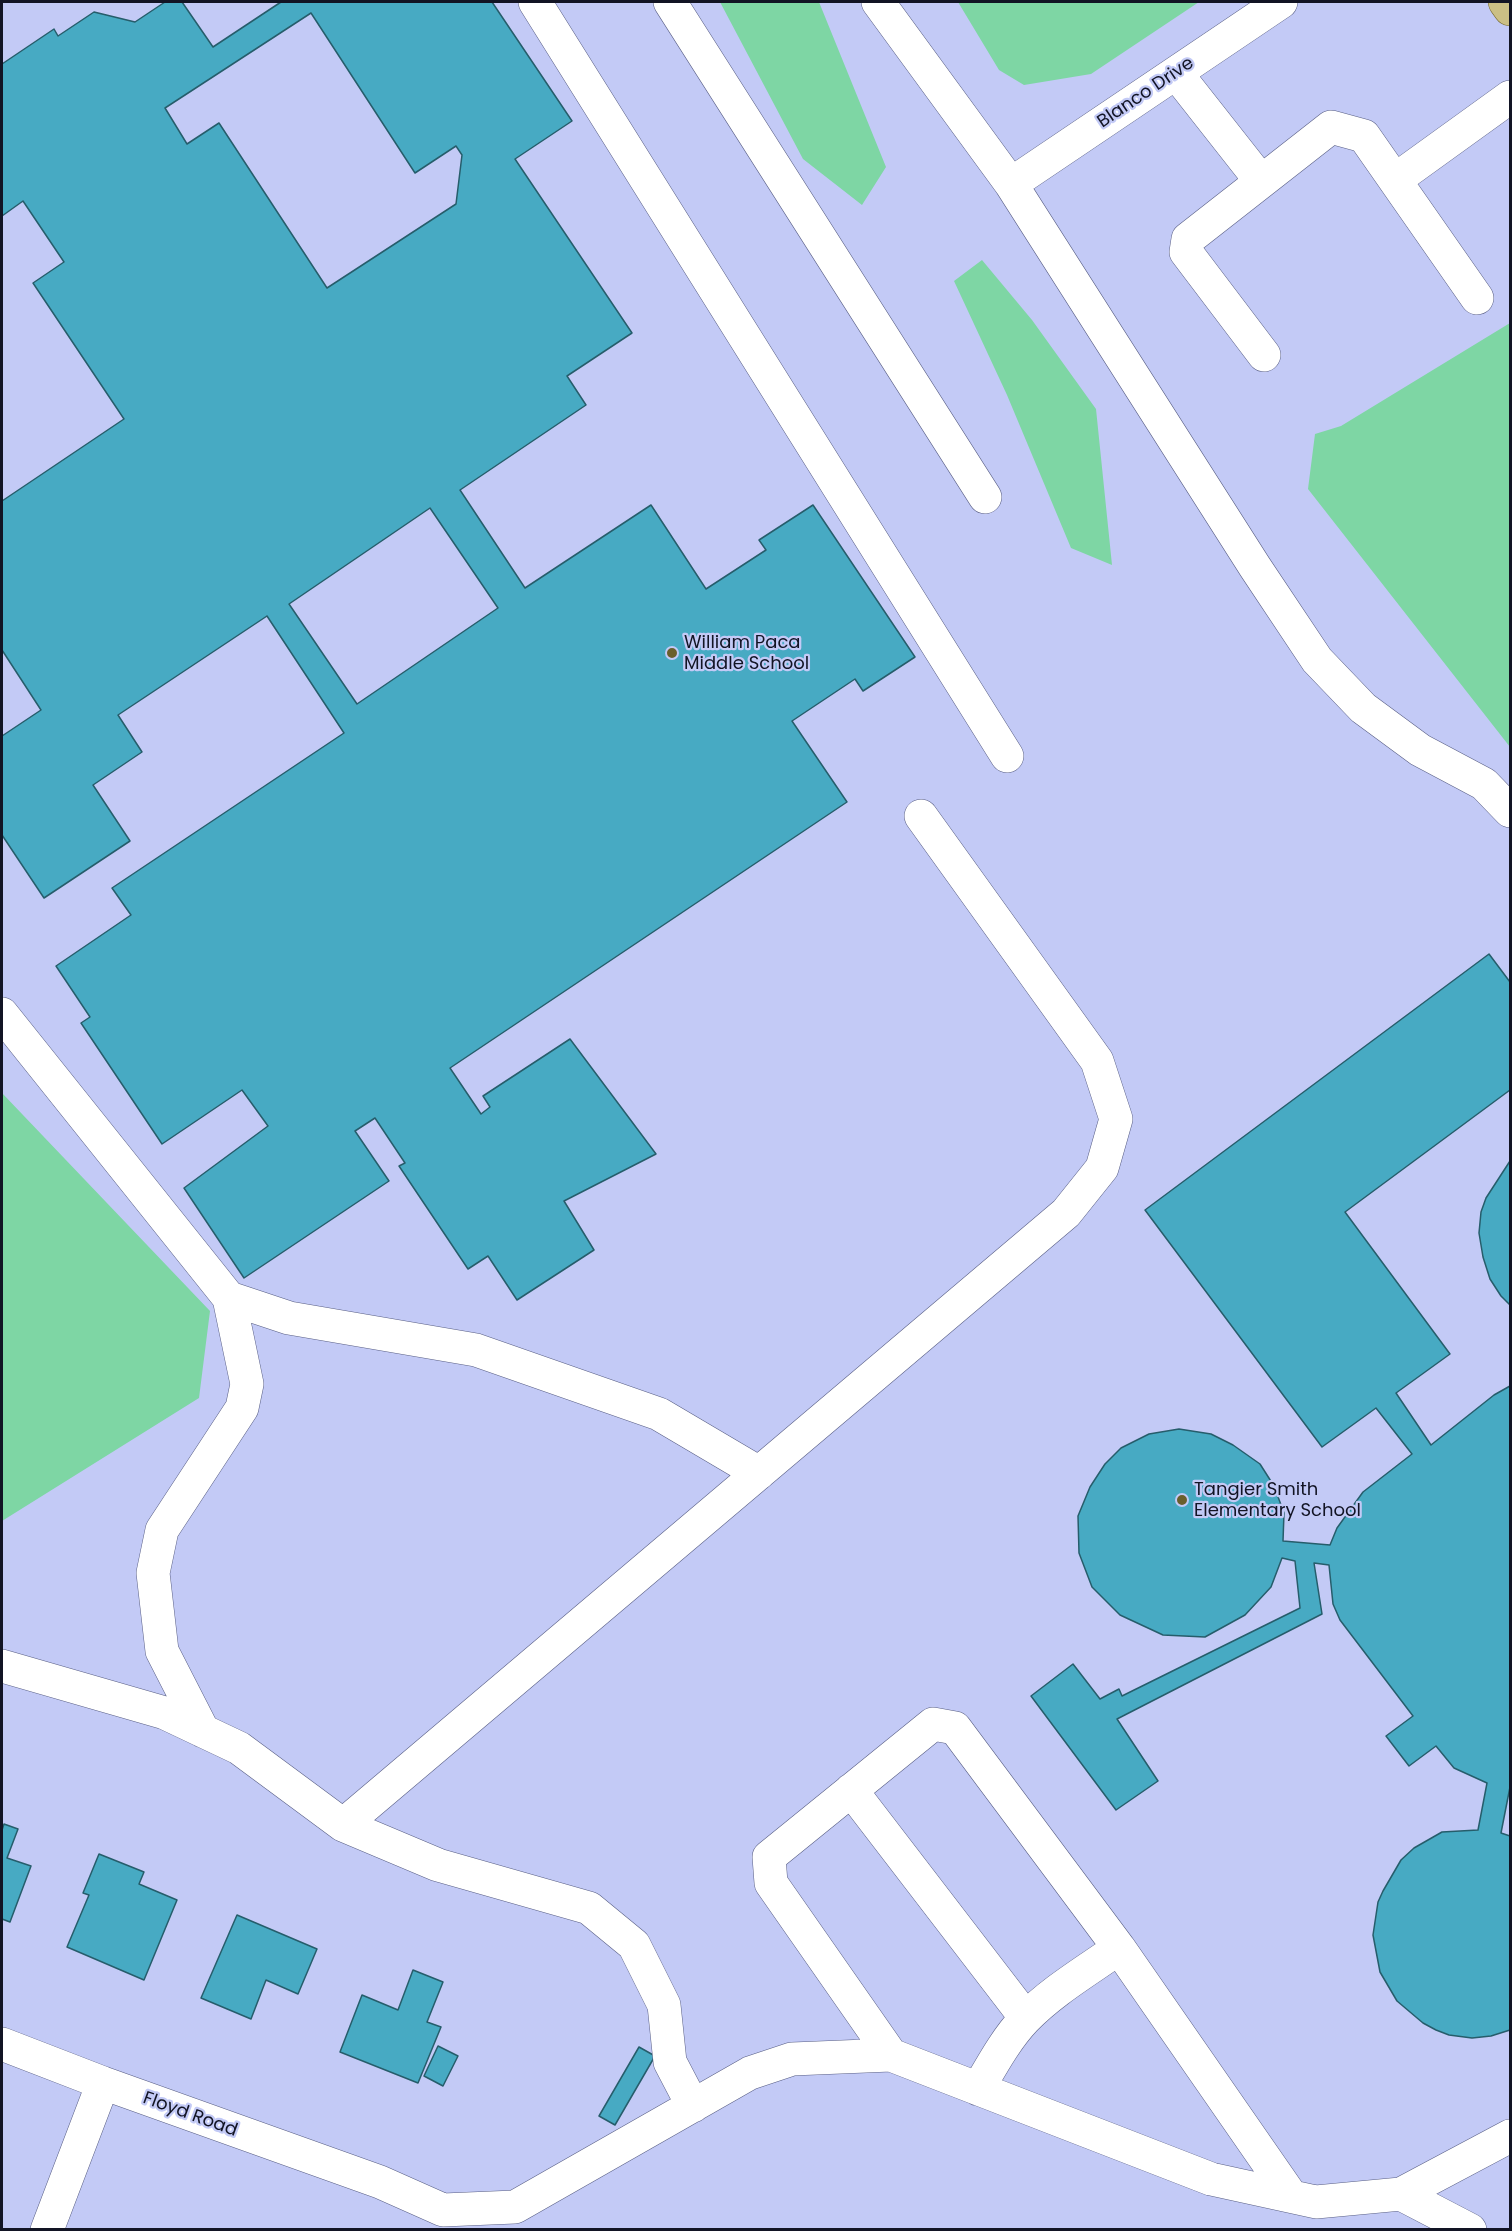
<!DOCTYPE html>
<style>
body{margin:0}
#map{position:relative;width:1512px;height:2231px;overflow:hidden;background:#c3caf6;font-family:Poppins,sans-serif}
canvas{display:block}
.frame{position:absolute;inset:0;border:3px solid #121424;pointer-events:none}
</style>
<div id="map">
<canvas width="1512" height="2231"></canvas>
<div class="frame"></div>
</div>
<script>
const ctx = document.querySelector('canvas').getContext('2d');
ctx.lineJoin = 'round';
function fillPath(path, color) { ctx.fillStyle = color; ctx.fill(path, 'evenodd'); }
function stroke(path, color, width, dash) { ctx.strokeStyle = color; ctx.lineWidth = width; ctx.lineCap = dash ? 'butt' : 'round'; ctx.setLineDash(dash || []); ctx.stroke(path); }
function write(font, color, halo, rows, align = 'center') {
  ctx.font = font + ' Poppins,sans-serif'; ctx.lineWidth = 4.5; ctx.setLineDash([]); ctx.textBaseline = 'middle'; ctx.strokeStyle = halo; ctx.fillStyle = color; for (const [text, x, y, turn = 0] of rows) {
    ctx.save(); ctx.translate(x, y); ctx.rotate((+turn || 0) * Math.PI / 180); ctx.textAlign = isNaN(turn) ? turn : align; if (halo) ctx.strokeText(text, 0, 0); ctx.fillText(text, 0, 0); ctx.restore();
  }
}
fillPath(new Path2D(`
 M720,2H819L886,167L862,205L803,159Z
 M958,2H1199L1091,74L1024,85L999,70Z
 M982,260L1032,320L1096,409L1112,565L1071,548L1007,395L954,281Z
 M1510,323V747L1308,489L1315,434L1341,426Z
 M2,1093L210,1311L199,1398L2,1521Z`), '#7ed6a4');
const building = new Path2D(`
 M165,2H182L213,47L281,2H492L572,121L515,159L632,333L567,376L586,405L460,490L525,588L651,505L706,589L766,550L759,540L813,505L915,657L863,691L855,679L792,721L847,802L450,1068L481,1114L490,1107L483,1096L570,1039L656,1154L564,1201L594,1250L517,1300L488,1256L468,1269L399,1166L405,1163L375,1118L355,1131L389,1181L244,1278L184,1188L268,1126L242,1090L162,1144L81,1023L90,1017L56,966L131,915L112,888L344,733L267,616L118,715L142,752L93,785L130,841L44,898L2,835V736L41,710L2,650V501L124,419L33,283L64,262L23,201L2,216V64L54,29L58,36L94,12L135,22ZM311,13L415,173L456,146L462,155L456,204L327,288L219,123L187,144L165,108ZM430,508L498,608L357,704L289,604Z
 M1489,954L1510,982V1090L1345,1212L1450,1354L1396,1393L1431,1445L1494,1395L1510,1386V1787L1501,1833L1510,1836V2030L1491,2036L1472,2038L1449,2035L1436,2030L1423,2023L1397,2001L1380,1972L1373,1935L1378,1902L1383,1891L1401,1860L1414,1848L1442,1832L1478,1830L1487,1783L1454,1768L1436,1746L1409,1766L1386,1736L1413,1716L1340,1620L1333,1604L1329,1565L1314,1563L1322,1614L1117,1719L1158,1781L1116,1810L1031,1696L1073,1664L1100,1699L1119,1689L1122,1696L1300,1608L1295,1561L1282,1558L1271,1587L1245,1615L1205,1637L1163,1635L1120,1615L1092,1587L1079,1553L1078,1516L1090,1487L1105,1464L1121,1448L1149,1434L1179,1429L1211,1434L1233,1445L1260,1464L1274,1486L1284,1513L1283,1541L1330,1545L1337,1528L1363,1492L1412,1454L1376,1408L1322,1447L1145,1210Z
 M1510,1161V1305L1501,1296L1490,1279L1483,1257L1479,1233L1481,1212L1486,1198Z
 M4,1824L18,1829L7,1858L31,1866L10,1922L2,1919V1830Z
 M99,1854L144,1872L139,1884L177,1900L144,1980L67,1947L89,1895L83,1893Z
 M237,1915L317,1949L298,1994L266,1980L251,2019L201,1998Z
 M413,1970L443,1982L427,2022L441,2027L418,2083L340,2052L362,1995L398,2010Z
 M438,2046L458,2056L443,2086L424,2076Z
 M639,2047L655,2056L615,2125L599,2116Z`);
fillPath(building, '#47aac3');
stroke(building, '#265d6b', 1.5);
const minor = new Path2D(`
 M535,2L1007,756
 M670,2L985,497
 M878,2L1011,184L1255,567L1317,660L1363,708L1420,750L1484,784L1510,811
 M1176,73L1261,181
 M1395,180L1510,97
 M1011,184L1281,2
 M1264,355L1186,252L1188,239L1331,127L1364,136L1477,298
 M2,1014L229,1298L247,1384L242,1408L162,1530L153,1573L162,1651L203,1731
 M229,1298L289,1318L476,1350L659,1414L759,1473
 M2,1666L165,1713L239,1748L343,1825L438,1865L589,1908L634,1945L664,2005L670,2062L693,2106
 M851,1790L1026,2018
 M343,1825L1066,1213L1102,1168L1116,1119L1097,1061L921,816
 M2,2044L103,2083L380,2182L443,2210L515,2207L750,2073L792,2059L891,2055L1211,2179L1316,2202L1401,2194L1470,2230
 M891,2055L771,1883L769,1857L933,1724L955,1728L1119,1948L1291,2196
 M978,2089C992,2065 1006,2039 1025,2019C1052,1991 1088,1970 1119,1948
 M1401,2194L1510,2136
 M47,2230L103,2083`);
const major = new Path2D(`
 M1505,2L1510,9`);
stroke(minor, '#595f85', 34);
stroke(major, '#74682e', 34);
stroke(minor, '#fff', 33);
stroke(major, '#cbbf85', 33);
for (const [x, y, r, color] of [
 [672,653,6,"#6a5f2c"],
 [1182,1500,6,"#6a5f2c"]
]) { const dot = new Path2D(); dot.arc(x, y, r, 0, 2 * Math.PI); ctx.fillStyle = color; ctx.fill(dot); stroke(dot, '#c3caf6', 2); }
write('18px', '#121424', '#c3caf6', [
 ["Blanco Drive",1146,93,-34],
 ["Floyd Road",190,2115,20]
]);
write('18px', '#121424', '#c3caf6', [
 ["William Paca",684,643],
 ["Middle School",684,664],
 ["Tangier Smith",1194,1490],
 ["Elementary School",1194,1511]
], 'left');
</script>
